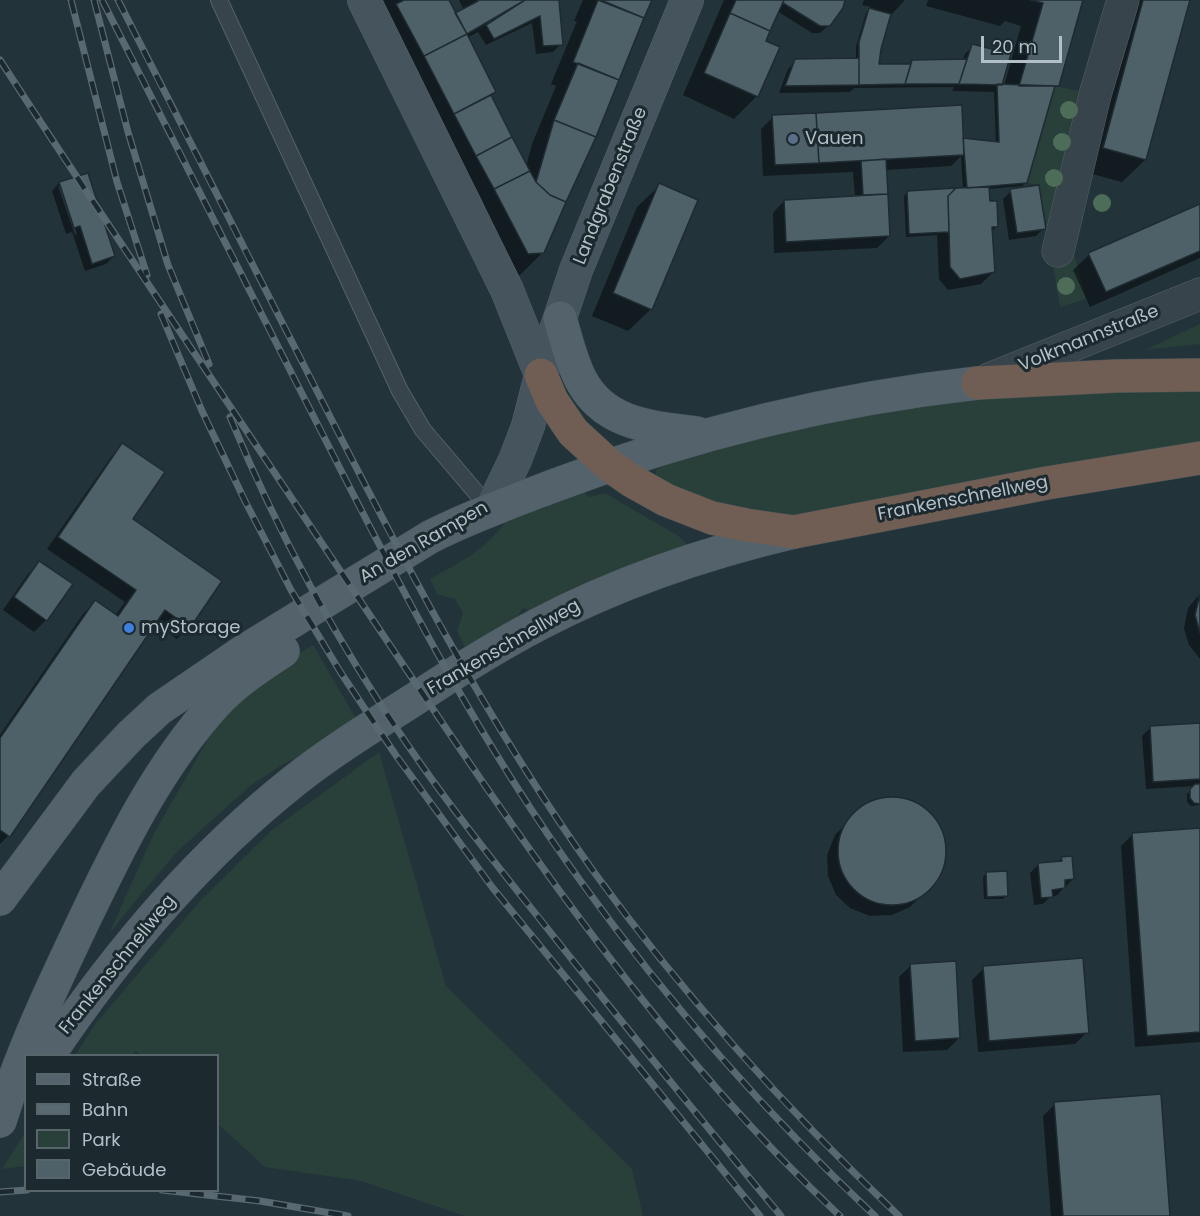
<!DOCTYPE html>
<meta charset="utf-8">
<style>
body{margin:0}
#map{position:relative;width:1200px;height:1216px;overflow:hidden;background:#23333a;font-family:Poppins,sans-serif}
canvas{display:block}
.legend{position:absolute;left:24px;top:1054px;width:195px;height:138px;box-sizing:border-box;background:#1c292f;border:2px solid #58656b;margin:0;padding:8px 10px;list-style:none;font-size:18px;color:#b2bfc6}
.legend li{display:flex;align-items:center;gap:12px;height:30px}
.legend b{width:30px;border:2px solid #58656b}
.scale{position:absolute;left:981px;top:36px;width:81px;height:27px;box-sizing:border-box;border:3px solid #b2bfc6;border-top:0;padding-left:8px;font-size:18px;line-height:21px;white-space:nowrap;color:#b2bfc6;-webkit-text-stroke:4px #1c292f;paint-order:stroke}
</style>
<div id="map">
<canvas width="1200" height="1216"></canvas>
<ul class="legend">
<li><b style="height:8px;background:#54636b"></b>Straße</li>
<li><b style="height:8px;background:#596972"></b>Bahn</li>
<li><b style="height:16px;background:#283f3a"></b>Park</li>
<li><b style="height:16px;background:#4e6068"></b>Gebäude</li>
</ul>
<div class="scale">20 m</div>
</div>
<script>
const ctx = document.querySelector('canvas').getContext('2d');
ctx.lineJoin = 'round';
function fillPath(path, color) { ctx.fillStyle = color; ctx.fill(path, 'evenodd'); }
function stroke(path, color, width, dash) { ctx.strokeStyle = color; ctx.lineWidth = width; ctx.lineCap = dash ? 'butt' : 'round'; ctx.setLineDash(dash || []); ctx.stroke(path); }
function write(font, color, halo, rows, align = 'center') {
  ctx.font = font + ' Poppins,sans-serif'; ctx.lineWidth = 6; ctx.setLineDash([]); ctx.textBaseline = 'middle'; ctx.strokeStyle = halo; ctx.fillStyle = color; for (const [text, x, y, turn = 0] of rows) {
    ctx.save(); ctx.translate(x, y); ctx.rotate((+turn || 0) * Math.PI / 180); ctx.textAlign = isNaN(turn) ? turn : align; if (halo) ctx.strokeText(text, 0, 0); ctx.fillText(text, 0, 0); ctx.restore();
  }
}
fillPath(new Path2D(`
 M1055,86L1083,92L1051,225L1075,258L1086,299L1060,307L1039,185L1027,183Z
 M1200,324V344L1145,350Z
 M1200,390V443L803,516H769L691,496L655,476L656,470L663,465C754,435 850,415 946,402C1030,391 1116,391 1200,390Z
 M582,490L589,497L605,493L677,535L691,548L534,613L523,608L511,625L467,651L457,631L463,613L455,599L437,594L430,579C459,563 492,546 509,516Z
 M313,645L357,720L330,741L282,765L250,786L178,851L137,899L109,934L153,835L218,722L259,682L294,656Z
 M379,752L446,986L632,1169L643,1216H465L361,1181L265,1167L218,1124V1056L141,1055L136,1051L133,1055H75L96,1023L200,901L272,830Z
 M25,1133V1166L2,1169Z`), '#283f3a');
fillPath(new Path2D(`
 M361,0H447L455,15L464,10L459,0H557L561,44L553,52L536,54L532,23L486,45L478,32L467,38L494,92L490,96L526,167L532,144L556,86L551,84L577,21H574L583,0H650L594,137L543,252L520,275L506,276L472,213L483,202L465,168Z
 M724,0H844L829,25L820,33H812L777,11L764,42L757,96L734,119L683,95Z
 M864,0H905L892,14L890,13L879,48L877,66L909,65L912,61H963L965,54L973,46L1000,86H1004L1021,26L1005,21L1000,26L926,6L928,0H1081L1057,85L1053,89L1026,182L1022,186L988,189V203L997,226L991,233L993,272L981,284L948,290L939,279L937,235L906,237L904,196L908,192L963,190L961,156L951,166L885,170L889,236L877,248L774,253L773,213L784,201L855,197L853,172L763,176L761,129L773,117L996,143L994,92L952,91L954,87L854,88L850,92L779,93L788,69L796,61L856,60V47L866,13L871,7L862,5Z
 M1127,0H1188L1145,160L1122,182L1081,171Z
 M87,175L114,256L106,264L85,271L72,232L66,234L52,191L59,183ZM58,186H61L77,234L75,235Z
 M660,185L651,309L628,331L592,316L637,207Z
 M1011,191L1044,228L1036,236L1009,240L1003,199Z
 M1200,206V258L1090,307L1073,270L1089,255Z
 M123,445L131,519L189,627L177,639L154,623L8,836L0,844V735L83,614L95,602L115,616L125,602L47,549L111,457Z
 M40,563L46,620L34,632L3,610L28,574Z
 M1200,594V659L1189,645L1184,628L1188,608Z
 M1200,724V805L1191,806L1187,802V794L1195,786L1146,789L1142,736L1150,728Z
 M880,799H901L921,806L935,820L944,838L945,860L936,880L910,907L892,915L870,916L850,908L836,895L828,876L827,855L835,835L862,808Z
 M1200,829V1042L1135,1047L1121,846L1133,834Z
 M1062,858L1073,879L1056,896H1051L1043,904L1034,905L1030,873L1038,865L1057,863Z
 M987,873L1007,895L1003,899H984L983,877Z
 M911,965L959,1038L947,1050L903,1052L899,977Z
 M984,968L1087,1032L1075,1044L978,1052L972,980Z
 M1055,1104L1169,1216H1051L1043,1116Z`), '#0007');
const building = new Path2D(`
 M404,0H449L467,34L424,56L396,4Z
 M477,0H525L467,34L455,13L478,1Z
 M525,0H559L563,45L543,46L540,16L494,39L486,25Z
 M598,0L644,18L619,80L573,62Z
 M601,0H652L644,18Z
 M736,0H784L770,31L730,13Z
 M784,0H845L843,8L830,26H820L783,3Z
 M1030,0H1083L1059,86H1019L1043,3Z
 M1143,0H1190L1146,160L1103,148Z
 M869,8L891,14L881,49L879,64H911L905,84L859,85V42Z
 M730,13L770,31L766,41L780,47L758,97L704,73Z
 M467,34L496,92L454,114L424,56Z
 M972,44L1011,54L1002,85L959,84Z
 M859,58V85L785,86L795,59Z
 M967,59L959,84H905L912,60Z
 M578,63L619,80L596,137L554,120Z
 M997,84L1055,86L1027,183L967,188L963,138L999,142Z
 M491,95L512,137L476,156L454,114Z
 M962,105L964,155L819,163L816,113Z
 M816,113L819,163L775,165L772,115Z
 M554,120L596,137L566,202L550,195L536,182Z
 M512,137L530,171L494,189L476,156Z
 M886,159L888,194L863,195L861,161Z
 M530,171L536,182L550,195L566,202L544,253L528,254L494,189Z
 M88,173L115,256L92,264L80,226L74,228L59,182Z
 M659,183L698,200L652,310L613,293Z
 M1039,185L1046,229L1017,233L1010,189Z
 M989,187L990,201H997L998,227H992L995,272L960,279L950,267L948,196L956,188Z
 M956,188L948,196L949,232L909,234L907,191Z
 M888,194L890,236L786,242L784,200Z
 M1200,204V251L1106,292L1088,253Z
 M122,443L165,472L133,519L222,581L190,628L165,610L10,837L0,830V738L95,600L118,616L136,590L58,537Z
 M39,561L73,584L47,621L14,597Z
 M1200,594V633L1195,615Z
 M1200,723V779L1153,782L1150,726Z
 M1195,784H1200V804L1194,803L1190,798V789Z
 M838 851a54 54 0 1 1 108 0a54 54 0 1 1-108 0Z
 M1200,828V1032L1147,1036L1132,833Z
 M1072,856L1074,879L1065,880V888L1052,890L1053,897L1041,898L1038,863L1062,861L1061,857Z
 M1007,871L1008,896L987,897L986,872Z
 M1083,958L1089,1033L989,1041L983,966Z
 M956,961L960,1038L915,1041L910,964Z
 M1161,1094L1170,1216H1063L1054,1102Z`);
fillPath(building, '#4e6068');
stroke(building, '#1e2b31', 1.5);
const lane = new Path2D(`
 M219,0L400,391L423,430L491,510`);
const street = new Path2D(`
 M1058,251L1095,95L1123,0
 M989,379L1200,294`);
const secondary = new Path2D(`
 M364,0L507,290L541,375
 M491,510L515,460L528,426L541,375L576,270L687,0`);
const primary = new Path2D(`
 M560,318C566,338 571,361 581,380C605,425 651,427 697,433
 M0,899L86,783L131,735L159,709L244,651L430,537C470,517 511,502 553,486C690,434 831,399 978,383
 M48,1056C117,953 197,858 294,781C333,750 376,724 418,697C457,671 497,646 539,624C619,582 705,553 794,532
 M0,1121C22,1050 54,983 86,916C122,841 159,766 215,704C234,683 259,667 283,651`);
const highway = new Path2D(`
 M541,375L552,401L573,432L609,465L632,481L666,500L712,518L746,525L794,532L1047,483L1200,458
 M978,383L1116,376L1200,375`);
stroke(lane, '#556268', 18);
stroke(street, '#556268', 33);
stroke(secondary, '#556268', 34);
stroke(primary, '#435056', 34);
stroke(highway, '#424f55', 34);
stroke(lane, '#37444b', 16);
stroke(street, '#37444b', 32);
stroke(secondary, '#45545d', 33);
stroke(primary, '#54636b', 33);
stroke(highway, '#705e54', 33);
const rail = new Path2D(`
 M71,0L117,182L147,275
 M94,0L128,132L168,265L209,364
 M102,0C176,145 249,290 323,435C401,589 480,743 582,883C668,1002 767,1115 875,1216
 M118,0C184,131 251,261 317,391C401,556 486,721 594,872C684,996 788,1111 899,1216
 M0,60C119,243 242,423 363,605C507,819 650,1039 840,1216
 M161,314L202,411L245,501L291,590L341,673L395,754L492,887L760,1216
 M230,417C277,531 337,642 407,744C458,819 517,890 574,962C642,1047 711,1132 781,1216
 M162,1190L260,1201L348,1216
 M0,1192L27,1190`);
stroke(rail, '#596972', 7);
stroke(rail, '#1c292f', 4.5, [14]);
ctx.fillStyle = '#4e6d58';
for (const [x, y] of [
 [1069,110],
 [1062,142],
 [1054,178],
 [1102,203],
 [1066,286]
]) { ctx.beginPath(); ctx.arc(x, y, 9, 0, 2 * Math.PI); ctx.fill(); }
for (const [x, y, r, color] of [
 [793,139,6,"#5c6f8a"],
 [129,628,6,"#3f7fe0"]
]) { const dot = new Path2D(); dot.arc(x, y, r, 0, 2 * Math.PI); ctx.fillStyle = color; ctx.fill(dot); stroke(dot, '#1c292f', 2); }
write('18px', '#b2bfc6', '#1c292f', [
 ["Vauen",805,139],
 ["myStorage",141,628]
], 'left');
write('18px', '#b2bfc6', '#1c292f', [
 ["Landgrabenstraße",611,186,-68],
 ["Volkmannstraße",1089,339,-22],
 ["Frankenschnellweg",963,499,-11],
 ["An den Rampen",424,543,-30],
 ["Frankenschnellweg",504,648,-30],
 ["Frankenschnellweg",118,965,-51]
]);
</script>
